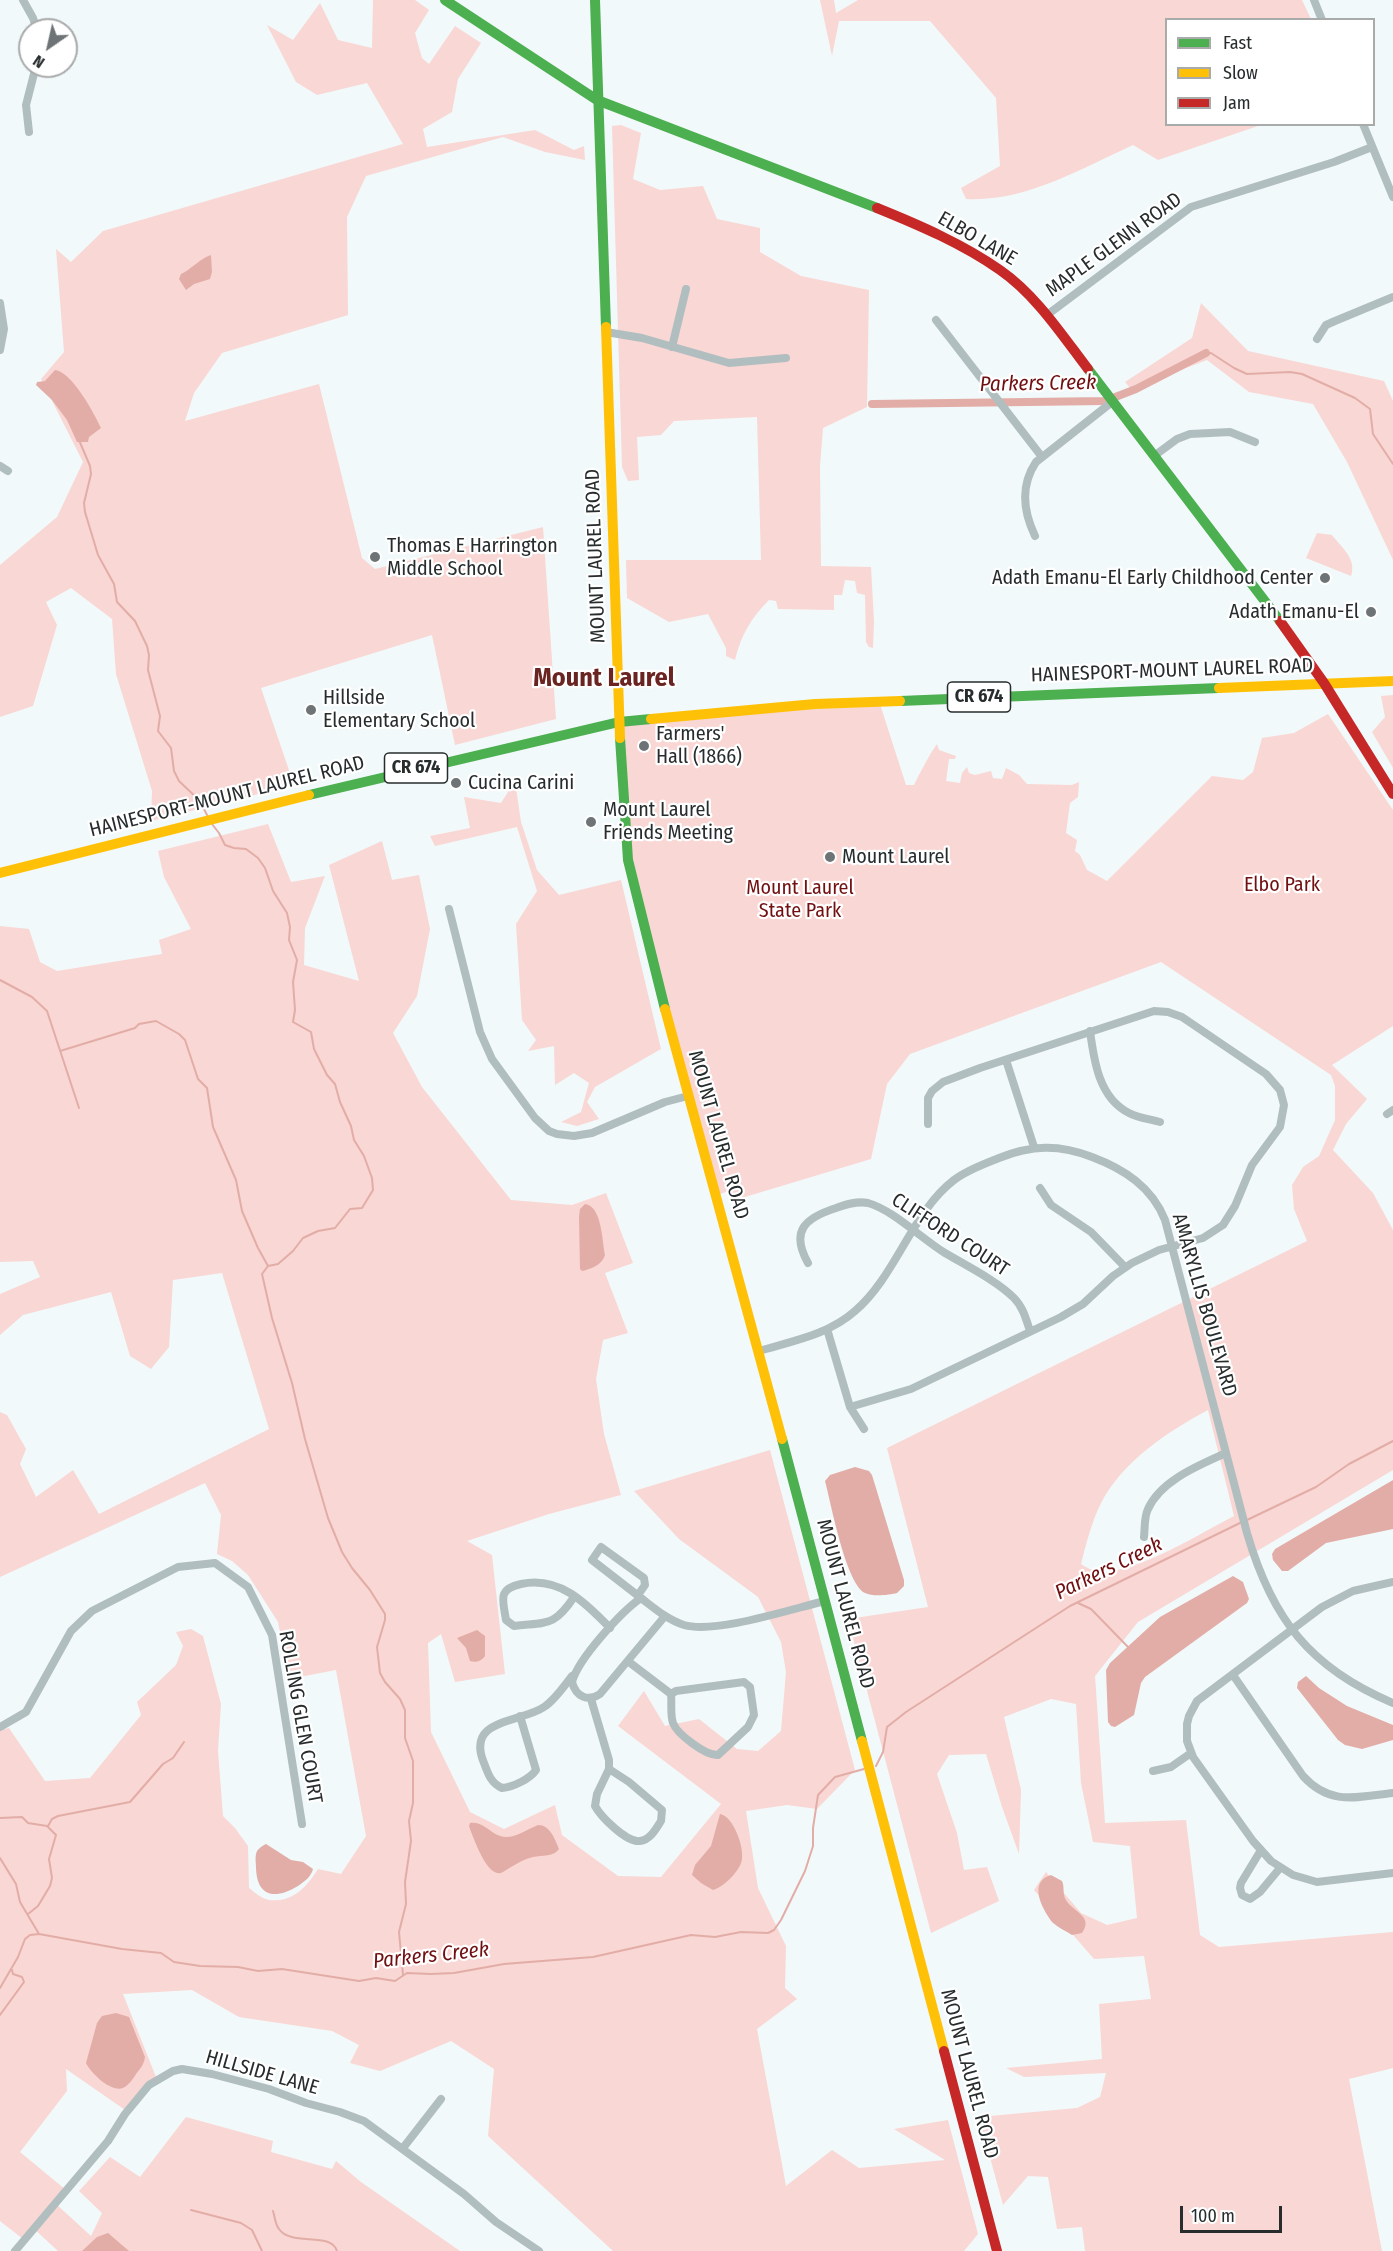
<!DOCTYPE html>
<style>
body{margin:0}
#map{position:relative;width:1393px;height:2251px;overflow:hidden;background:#f2f9fa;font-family:"Fira Sans Condensed",sans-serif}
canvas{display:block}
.legend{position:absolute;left:1165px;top:18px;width:210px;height:108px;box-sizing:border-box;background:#fff;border:2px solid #a9abab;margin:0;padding:8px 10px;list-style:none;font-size:18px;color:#272c2d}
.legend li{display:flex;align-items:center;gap:12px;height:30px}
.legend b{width:30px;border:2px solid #a9abab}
.north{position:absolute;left:18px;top:18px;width:60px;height:60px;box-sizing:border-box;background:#fff;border:2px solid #a9abab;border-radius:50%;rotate:214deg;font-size:16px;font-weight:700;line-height:24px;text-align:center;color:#272c2d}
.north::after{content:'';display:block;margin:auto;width:21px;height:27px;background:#6e7475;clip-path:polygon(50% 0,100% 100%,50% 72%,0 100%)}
.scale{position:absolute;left:1180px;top:2206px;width:102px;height:27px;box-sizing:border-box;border:3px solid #272c2d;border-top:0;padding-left:8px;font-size:18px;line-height:21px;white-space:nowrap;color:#272c2d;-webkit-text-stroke:4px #fff;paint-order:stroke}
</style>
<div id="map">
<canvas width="1393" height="2251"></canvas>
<ul class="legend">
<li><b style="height:8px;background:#4caf50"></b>Fast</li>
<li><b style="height:8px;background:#ffc107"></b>Slow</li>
<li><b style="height:8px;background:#c62828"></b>Jam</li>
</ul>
<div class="north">N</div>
<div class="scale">100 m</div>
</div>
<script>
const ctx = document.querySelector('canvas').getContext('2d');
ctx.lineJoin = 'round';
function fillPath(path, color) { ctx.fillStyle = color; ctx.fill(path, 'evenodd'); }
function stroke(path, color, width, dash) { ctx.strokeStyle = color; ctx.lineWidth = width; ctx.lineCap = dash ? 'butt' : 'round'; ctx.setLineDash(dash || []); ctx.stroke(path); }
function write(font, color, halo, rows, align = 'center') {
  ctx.font = font + ' "Fira Sans Condensed",sans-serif'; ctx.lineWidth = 4.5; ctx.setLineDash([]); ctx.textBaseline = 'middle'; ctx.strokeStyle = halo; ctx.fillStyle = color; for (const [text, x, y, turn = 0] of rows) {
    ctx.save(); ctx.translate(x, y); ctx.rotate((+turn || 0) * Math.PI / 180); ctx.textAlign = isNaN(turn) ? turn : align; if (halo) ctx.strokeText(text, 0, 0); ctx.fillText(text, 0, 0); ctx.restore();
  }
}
fillPath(new Path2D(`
 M373,0H415L429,10L415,33L422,58L429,64L455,26L481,43L458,79L452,112L423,129L427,147L535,130L574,150L584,146L585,160L545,152L503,137L366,176L347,217L348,315L222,353L194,393L185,421L319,384L362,558L375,569L543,527L556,719L455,745L432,635L261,688L294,785L151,821L152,791L116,674L112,619L71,588L46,602L57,625L33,706L0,717V565L57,517L83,462L41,379L64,352L56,249L71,262L103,231L403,144L367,83L317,95L296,82L267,25L293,40L320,3L338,40L372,48Z
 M820,0H834L836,13L858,0H1302L1311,19L1166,20V124L1261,125L1158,160L1133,145C1080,169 1026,202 966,199L961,188L1000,166L996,98L930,21H839L832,56Z
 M621,125L641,133L633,179L660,190L703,186L717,219L760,228V252L801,276L869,290L867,407L823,428L820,466L821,566L871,567L874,621L873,648L869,647L866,642L865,595L857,593L855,581L845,580L842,595H834V610L778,609L776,601L769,600C751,618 741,635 735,660L726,656V648L708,614L669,622L627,598L626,560H761L757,417L674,421L661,435L637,437L639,480L628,481L622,467L612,126Z
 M1201,303L1248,351L1384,381L1393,401V560L1347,462L1313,404L1249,392L1207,360L1131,389L1125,382L1192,338Z
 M1317,533L1332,535C1342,548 1357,559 1351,576L1306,558Z
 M1393,695V768L1372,732L1385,717L1381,696Z
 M879,701L906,785H914C920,773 929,755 937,744L939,750L956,756L955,759H949L946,781L960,783L962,773L967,767L969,773L975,775L991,771L993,778L1002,779L1006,768L1019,775L1027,784L1072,785L1079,782L1078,797L1070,803L1066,833L1077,840L1075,851L1080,855L1087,870L1107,881L1212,776L1243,780L1253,772L1262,738L1294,733L1328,714L1393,810V1026L1332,1065L1367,1099L1346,1124L1333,1150L1373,1193L1393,1230V1470L1138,1622L1095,1676L1105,1823L1186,1820L1200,1935L1219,1947L1393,1932V2068L1349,2079L1382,2251H1085L1082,2227L1057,2229L1048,2177L1028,2176L1003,2205L979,2117L1077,2108L1100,2097L1106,2073L1024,2077L1006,2068L1102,2059L1099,2004L1151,1999L1144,1956L1094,1959L1034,1890L1046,1872L1081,1913L1107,1925L1137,1918L1130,1846L1093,1842L1081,1783L1076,1704L1051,1699L1004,1717L1021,1790L1019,1854L1002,1807L986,1754L949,1755L937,1774L957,1833L964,1870L987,1867L999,1901L931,1933L848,1619L928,1607L887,1448L1307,1241L1294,1209L1292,1185L1303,1167L1319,1156L1335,1120V1086L1331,1075L1161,962L910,1054L887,1084L871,1159L735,1200L732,1190L717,1195L628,860L619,723ZM1208,1410L1234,1516C1197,1535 1148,1567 1106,1572C1096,1573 1089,1569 1081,1564C1086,1544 1092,1521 1101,1503C1123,1461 1167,1432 1208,1410Z
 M515,781L521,822L537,870L559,895L621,880L661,1049L595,1087L587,1102L599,1119L577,1126L561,1122L581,1112L589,1083L574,1073L555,1085L554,1046L528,1051L536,1040L522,1020L516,924L537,891L517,827L435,846L430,836L470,828L464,797L501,803Z
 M268,824L291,882L325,876L305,928L304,965L359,981L329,865L382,841L392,880L419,875L430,929L417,996L393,1033L422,1087L511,1200L572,1205L606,1193L633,1263L605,1273L628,1333L603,1340L596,1379L604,1434L621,1495L549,1514L467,1541L492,1555L505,1674L455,1682L441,1634L428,1643L431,1732L470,1812L504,1829L555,1805L562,1835L618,1876L661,1877L721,1804L618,1726L644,1691L665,1726L699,1719L737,1749L758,1751L781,1731L786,1672L781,1642L758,1597L679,1539L634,1491L770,1450L855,1770L817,1809L787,1805L746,1811L758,1888L786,1946L785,1988L797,1999L757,2029L786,2186L832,2150L859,2168L945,2160L894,2129L948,2120L978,2234L964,2251H613L488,2136L494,2069L451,2041L380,2071L350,2063L359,2045L332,2031L239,2017L192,1990L123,1994L156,2077L128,2112L66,2069L67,2091L20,2152L66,2190L55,2203L91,2236L102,2213L79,2191L110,2157L140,2177L186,2117L273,2141L271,2152L332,2169L336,2161L361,2182L460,2251H58L33,2228L23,2239L0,2221V1730L9,1728L45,1781L90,1778L141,1715L137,1702L176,1665L183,1646L176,1632L191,1629L203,1636L221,1704L218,1751L223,1816L235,1828L248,1846L249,1888C254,1892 262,1899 269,1900C292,1903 307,1887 318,1869L341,1874L366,1836L336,1670L289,1679L278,1622L248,1575L232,1561L217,1554L221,1515L205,1483L0,1577V1412L7,1415L26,1449L20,1464L36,1497L73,1470L99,1514L269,1429L222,1273L173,1280L169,1347L151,1369L130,1356L111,1292L23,1315L0,1335V1294L40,1277L33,1261L0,1262V926L29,929L40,962L57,971L162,954L159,940L191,929L164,877L158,851Z`), '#f9d7d4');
fillPath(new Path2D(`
 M211,255L212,272L210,279L194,284L186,290L179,279L181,274C192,269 199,259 211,255Z
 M55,370C72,372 94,413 101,428L89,437L88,442H77L67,420L52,400L36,385L37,382L45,381Z
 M585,1204C602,1206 602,1241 605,1255C602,1265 591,1269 582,1271L580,1269L579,1217L580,1209Z
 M855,1467L869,1471L872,1475L904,1580V1586L897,1593C889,1595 873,1597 865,1593C846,1584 831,1503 825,1481L830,1475Z
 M1393,1480V1529L1326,1543L1288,1571H1282L1273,1560L1272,1554L1275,1549Z
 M1233,1576L1243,1582L1249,1599L1247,1603L1145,1677L1141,1683L1134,1715L1115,1727L1111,1726L1108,1722L1106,1670L1110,1663L1160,1617Z
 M477,1630L485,1636V1656C482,1661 475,1663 470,1661L466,1648L457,1638Z
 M1306,1676L1319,1688L1347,1706L1393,1725V1740L1362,1749L1345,1745L1338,1740L1297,1688L1298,1682Z
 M720,1814C733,1816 744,1846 742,1859C741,1870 724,1887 713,1890L701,1883L692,1875L695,1865L711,1846Z
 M470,1823C485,1821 492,1837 506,1837C517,1837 528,1829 538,1825C550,1825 555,1839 559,1849C554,1857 542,1855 533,1857C521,1860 513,1866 503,1872C488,1881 473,1837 469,1826Z
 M266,1844L291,1860L303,1862L313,1869C311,1877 305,1881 298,1886C275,1900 257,1897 256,1868C256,1864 255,1858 256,1854C257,1849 262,1846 266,1844Z
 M1051,1875L1062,1881C1065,1887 1062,1894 1066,1900C1073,1912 1094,1916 1082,1933L1072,1935C1066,1931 1057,1927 1052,1922C1043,1910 1027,1882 1051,1875Z
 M116,2013L129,2017L145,2057C144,2064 141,2068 136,2074C133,2079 129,2085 123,2088C111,2093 90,2072 86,2063L97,2023L102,2016Z
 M108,2233L129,2251H82L97,2237Z`), '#e3ada7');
stroke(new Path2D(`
 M1206,353H1211L1234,368L1247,374L1290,372L1302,374L1355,398L1370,409L1373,434L1393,464
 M79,440L90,466L91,474L84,503L85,512L98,555L114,584L117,602L135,621L147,646L149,655L148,670L160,716L158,731L171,748L174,771L179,781L200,801L208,817
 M212,824L219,833L225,845L234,848L246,849L258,858L265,868L273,891L287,913L290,927L289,940L297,960L293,982L295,1010L293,1022L311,1032L314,1049L327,1075L335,1084L340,1102L351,1126L354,1140L364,1156L372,1178L373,1190L362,1208L350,1209L335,1228L318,1231L303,1238L293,1251L278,1264L268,1266L262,1274L272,1318L292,1383L305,1439L328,1518L342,1552L352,1568L370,1590L385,1614V1620L377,1647L380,1673L385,1682L400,1699L405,1710V1738L413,1761V1803L409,1821L411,1841L405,1882L406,1904L399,1932L403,1975
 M0,980L32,997L47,1011L79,1108
 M60,1051L135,1028L139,1024L156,1021L179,1034L185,1040L198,1079L207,1088L213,1127L236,1180L242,1211L258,1248L268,1266
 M1247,1520L1316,1487L1349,1464L1393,1441
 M1078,1603L1091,1609L1129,1648
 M876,1766L883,1752L887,1727L906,1712L1070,1606L1242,1522
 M0,1818L22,1817L28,1823L47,1826L56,1835L49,1859L52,1878L50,1886L38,1906L28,1914
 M48,1826L52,1819L58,1816L130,1802L163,1764L173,1758L184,1742
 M0,1858L16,1884L20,1902L39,1934
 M0,1988L18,1957L25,1939L30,1935L39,1934L122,1949L161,1953L174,1962L200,1966L238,1967L258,1971L282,1969L359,1981L376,1978L395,1981L407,1973L431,1974L454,1973L504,1964L593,1957L691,1935L715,1937L741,1932L768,1933L774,1930L781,1920L805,1871L813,1846V1828L818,1795L835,1777L864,1769
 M0,2015L24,1982L22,1977L13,1974L12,1970
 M191,2210L241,2223L252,2230L262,2251
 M273,2211C275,2217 275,2224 279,2229C291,2247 331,2231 337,2251`), '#e3ada7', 2);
stroke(new Path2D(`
 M872,404L1105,401L1136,389L1206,353`), '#e3ada7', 8);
stroke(new Path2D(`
 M23,0L33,18L37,30
 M1314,0L1322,20
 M1363,124L1393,197
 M29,132L26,105L36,66
 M0,303L4,329L0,350
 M1047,315L1191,207L1334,162L1372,147
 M936,320L1042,457
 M606,332L642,338L729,363L786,358
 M1317,339L1326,325L1335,321L1393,297
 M672,347L686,289
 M1154,456L1177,439L1190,434L1230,432L1255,442
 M0,466L8,471
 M1035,536C1023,511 1020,486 1036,462L1112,402
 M449,909L480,1032L492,1059L535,1118L549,1131L557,1134L574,1136L592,1133L665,1102L688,1096
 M1090,1031C1094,1061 1099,1098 1129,1113C1138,1118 1150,1119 1160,1122
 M1006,1060L1034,1147
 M1387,1114L1393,1110
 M1040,1188L1051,1205L1091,1232L1125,1267
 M808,1263C790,1231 805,1218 836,1208C847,1204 857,1201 868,1203C893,1210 922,1239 945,1253C967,1266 997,1281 1014,1298C1023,1307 1026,1319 1030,1331
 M827,1329L850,1407L864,1429
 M759,1351C792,1341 828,1335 855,1311C896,1276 912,1212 954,1180C967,1170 984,1164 999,1158C1031,1145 1059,1144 1092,1157C1124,1169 1152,1187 1165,1220L1247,1533C1272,1619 1310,1668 1393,1703
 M850,1407L911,1389L1061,1317L1083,1304L1113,1276L1132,1263L1159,1250L1203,1238L1223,1225L1235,1206L1252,1165L1280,1127L1284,1105L1280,1090L1266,1074L1182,1017L1168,1012L1154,1011L980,1068L943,1082L932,1091L928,1098V1124
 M1144,1537C1145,1528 1144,1517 1148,1509C1161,1480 1200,1465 1226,1453
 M1393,1582L1353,1591L1322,1607L1197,1701L1189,1716L1187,1724V1741L1193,1757L1253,1841L1271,1861L1293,1875L1317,1882L1393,1873
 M638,1595L645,1585L644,1578L601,1547L592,1560L641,1598
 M574,1597C554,1627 547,1622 514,1626L506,1620C503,1600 497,1589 521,1584C559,1576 585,1602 610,1628
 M665,1616L600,1694C588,1702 576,1697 572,1682C578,1659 621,1612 641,1598C654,1608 668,1620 684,1625C716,1634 791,1609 825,1601
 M629,1662L671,1694C672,1703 670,1714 673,1723C677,1734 706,1756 718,1755L748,1727L754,1715L750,1687L744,1682L676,1691L671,1694
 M1233,1675L1303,1776C1330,1806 1357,1797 1393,1793
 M591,1699L609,1760V1769
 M520,1716L536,1770C530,1779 513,1787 502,1788C491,1783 488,1774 484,1763C465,1718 521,1723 544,1707C555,1700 564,1686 572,1676
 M0,1727L26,1712L71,1631L92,1611L178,1567L215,1563L248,1587L272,1635L302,1824
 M609,1769L629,1782L662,1810L661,1821C656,1829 650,1840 640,1841C627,1843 601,1817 595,1806L597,1794Z
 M1153,1771L1171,1767L1191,1753
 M1261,1850L1241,1883L1240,1888L1242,1895L1250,1899L1260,1892L1280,1868
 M403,2148L441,2099
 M15,2251L108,2141L125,2114L149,2085L173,2071L182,2069L212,2074L269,2089L306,2103L340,2112L364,2121L464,2194L496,2222L539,2251`), '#b1bec0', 8);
stroke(new Path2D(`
 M445,0L597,100L877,208
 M595,0L606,327
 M1088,369L1280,621
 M900,701L1219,688
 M620,738L628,860L665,1009
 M309,795L619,722L651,719
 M782,1439L862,1741`), '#4caf50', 10);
stroke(new Path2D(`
 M606,327L620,738
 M1219,688L1393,681
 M651,719L815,704L900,701
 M0,873L309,795
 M665,1009L782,1439
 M862,1741L944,2051`), '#ffc107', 10);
stroke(new Path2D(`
 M877,208C919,225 963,244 1000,270C1036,295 1062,335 1088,369
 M1280,621L1324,683L1393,794
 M944,2051L997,2251`), '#c62828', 10);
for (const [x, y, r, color] of [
 [375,557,6,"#6e7475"],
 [1325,578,6,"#6e7475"],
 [1371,612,6,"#6e7475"],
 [311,710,6,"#6e7475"],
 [644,746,6,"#6e7475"],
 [456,783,6,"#6e7475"],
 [591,822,6,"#6e7475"],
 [830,857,6,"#6e7475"]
]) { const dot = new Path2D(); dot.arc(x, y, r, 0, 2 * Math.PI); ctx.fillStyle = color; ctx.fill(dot); stroke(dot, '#fff', 2); }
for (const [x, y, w] of [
 [979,697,63],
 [416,768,63]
]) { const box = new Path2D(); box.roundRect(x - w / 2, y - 15, w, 30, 4.5); ctx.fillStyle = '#fff'; ctx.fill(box); stroke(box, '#272c2d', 1.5); }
write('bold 18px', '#272c2d', null, [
 ["CR 674",979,697],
 ["CR 674",416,768]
]);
write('20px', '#272c2d', '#fff', [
 ["ELBO LANE",977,239,30],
 ["MAPLE GLENN ROAD",1114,245,-36],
 ["MOUNT LAUREL ROAD",596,556,-92],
 ["HAINESPORT-MOUNT LAUREL ROAD",1172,671,-2],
 ["HAINESPORT-MOUNT LAUREL ROAD",227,797,-14],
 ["MOUNT LAUREL ROAD",718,1135,74],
 ["CLIFFORD COURT",950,1235,33],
 ["AMARYLLIS BOULEVARD",1204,1305,74],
 ["MOUNT LAUREL ROAD",845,1604,75],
 ["ROLLING GLEN COURT",300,1717,80],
 ["HILLSIDE LANE",262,2073,16],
 ["MOUNT LAUREL ROAD",969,2074,75]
]);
write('20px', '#272c2d', '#fff', [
 ["Thomas E Harrington",387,546],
 ["Middle School",387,569],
 ["Adath Emanu-El Early Childhood Center",1313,578,"right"],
 ["Adath Emanu-El",1359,612,"right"],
 ["Hillside",323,698],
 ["Elementary School",323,721],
 ["Farmers'",656,734],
 ["Hall (1866)",656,757],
 ["Cucina Carini",468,783],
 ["Mount Laurel",603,810],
 ["Friends Meeting",603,833],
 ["Mount Laurel",842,857]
], 'left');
write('20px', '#710f11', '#fff', [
 ["Elbo Park",1282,885],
 ["Mount Laurel",800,888],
 ["State Park",800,911]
]);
write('italic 21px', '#700f11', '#fff', [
 ["Parkers Creek",1038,384,-1],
 ["Parkers Creek",1109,1569,-26],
 ["Parkers Creek",431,1956,-6]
]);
write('bold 26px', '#6a2421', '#fff', [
 ["Mount Laurel",604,679]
]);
</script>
